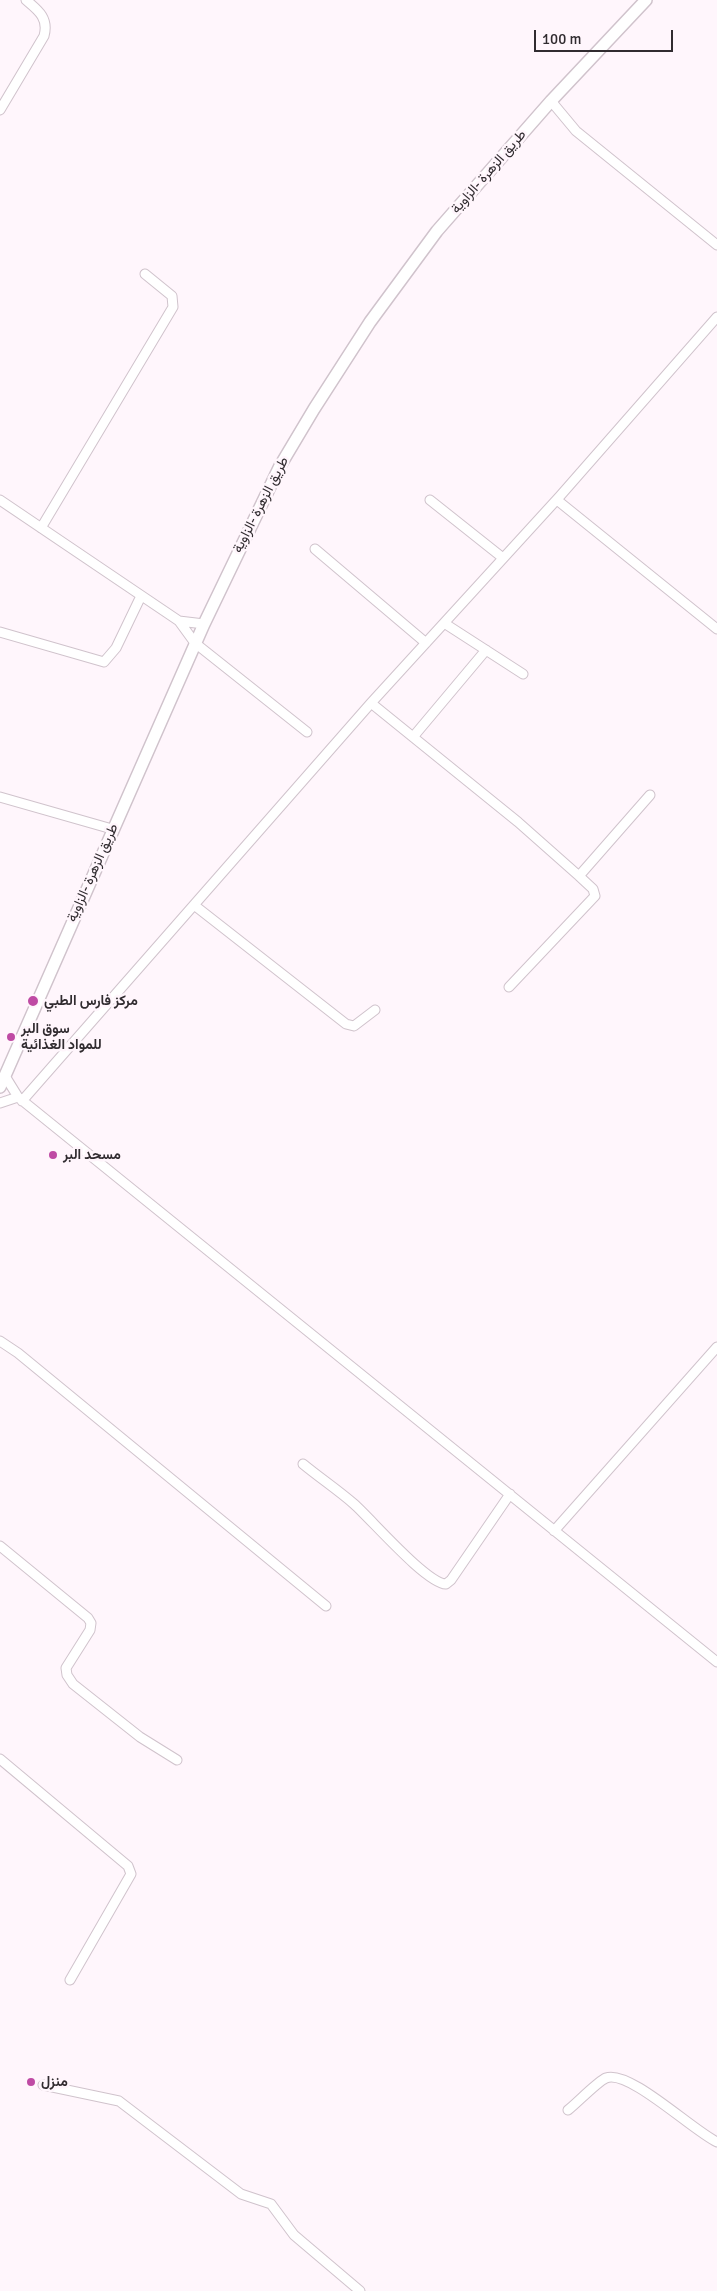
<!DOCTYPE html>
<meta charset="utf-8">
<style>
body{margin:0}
#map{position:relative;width:717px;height:2291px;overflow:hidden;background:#fff6fc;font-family:Signika,sans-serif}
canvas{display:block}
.scale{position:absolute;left:534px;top:30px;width:139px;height:22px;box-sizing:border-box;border:2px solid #312c30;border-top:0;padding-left:6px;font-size:15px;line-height:18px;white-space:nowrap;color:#312c30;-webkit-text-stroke:4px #fff6fc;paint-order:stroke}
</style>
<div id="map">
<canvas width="717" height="2291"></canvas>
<div class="scale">100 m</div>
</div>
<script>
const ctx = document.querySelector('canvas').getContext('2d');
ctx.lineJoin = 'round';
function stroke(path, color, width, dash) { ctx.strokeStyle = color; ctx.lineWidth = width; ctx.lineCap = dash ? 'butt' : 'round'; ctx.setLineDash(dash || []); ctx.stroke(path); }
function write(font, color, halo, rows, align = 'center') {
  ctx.font = font + ' Signika,Vazirmatn,sans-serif'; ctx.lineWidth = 5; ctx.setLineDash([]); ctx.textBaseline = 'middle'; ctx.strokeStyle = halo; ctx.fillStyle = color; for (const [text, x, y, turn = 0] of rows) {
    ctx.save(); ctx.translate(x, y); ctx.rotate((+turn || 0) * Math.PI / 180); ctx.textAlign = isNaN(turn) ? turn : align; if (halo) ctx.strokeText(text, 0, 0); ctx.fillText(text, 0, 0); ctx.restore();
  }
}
const minor = new Path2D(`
 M551,101L576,131L717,245
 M0,110L44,36C49,18 38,10 26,0
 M0,500L179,621L195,643L307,732
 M430,500L503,558
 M557,500L717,629
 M41,528L173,307L172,296L145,274
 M315,549L426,643
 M179,621L204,624
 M444,623L523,674
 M0,632L104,662L116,648L141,596
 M371,703L518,822L579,876L650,795
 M413,737L486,650
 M0,797L112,829
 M194,905L346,1024L354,1026L375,1010
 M509,987L595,896L593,889L579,876
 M5,1076L18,1097L717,1662
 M22,1101L371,703L560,496L717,317
 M0,1103L18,1097
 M0,1341L18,1353L326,1606
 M303,1464C320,1478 338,1490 354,1504C372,1520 426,1583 446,1584L451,1580L510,1494
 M554,1531L717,1347
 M0,1546L88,1618L91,1623L90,1630L66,1668L67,1675L73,1684L140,1737L177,1760
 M0,1759L128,1866L131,1874L70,1980
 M43,2085L119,2101L241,2194L271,2204L294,2235L360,2291
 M568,2110C576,2104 598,2081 606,2078C629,2069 693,2131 717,2142`);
const major = new Path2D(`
 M0,1087L204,624L280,466L314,409L370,322L437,231L551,101L646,0`);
stroke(minor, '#d0c3cc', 11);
stroke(major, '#d0c3cc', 14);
stroke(minor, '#fff', 9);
stroke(major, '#fff', 11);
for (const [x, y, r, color] of [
 [33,1001,6,"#bf4ba4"],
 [11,1037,5,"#bf4ba4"],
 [53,1155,5,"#bf4ba4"],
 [31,2082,5,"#bf4ba4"]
]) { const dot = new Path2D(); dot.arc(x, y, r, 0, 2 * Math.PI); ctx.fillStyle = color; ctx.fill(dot); stroke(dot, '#fff6fc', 2); }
write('14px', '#312c30', '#fff6fc', [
 ["طريق الزهرة -الزاوية",489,172,-49],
 ["طريق الزهرة -الزاوية",261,505,-63],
 ["طريق الزهرة -الزاوية",93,873,-66]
]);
write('bold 14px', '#312c30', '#fff6fc', [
 ["مركز فارس الطبي",44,1001],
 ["سوق البر",21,1029],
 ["للمواد الغذائية",21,1045],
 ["مسحد البر",63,1155],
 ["منزل",41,2082]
], 'left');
</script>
